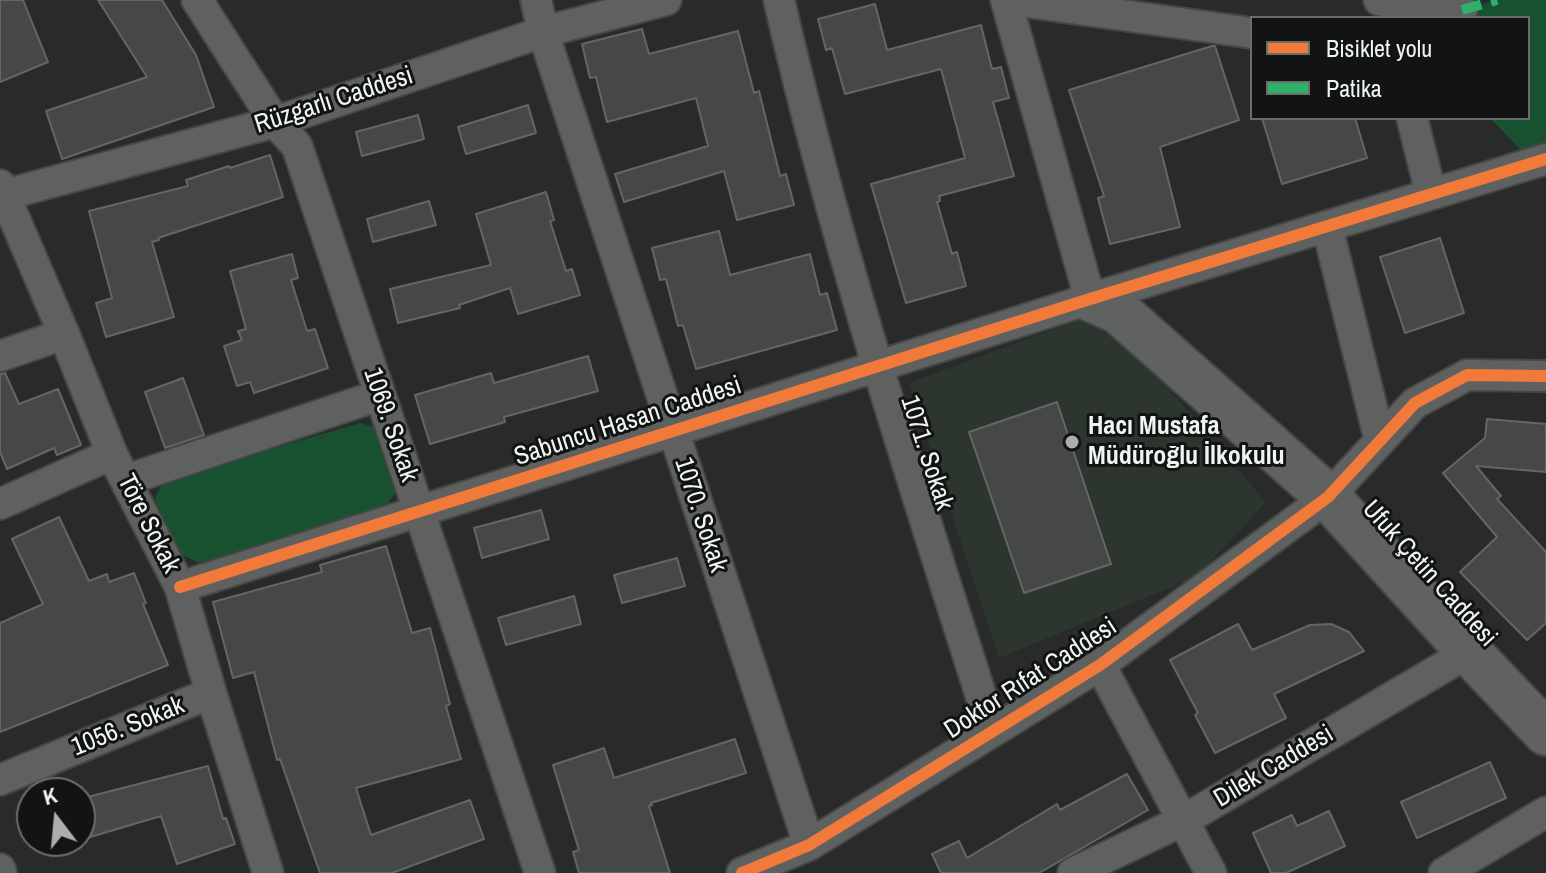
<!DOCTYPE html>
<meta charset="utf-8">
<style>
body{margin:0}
#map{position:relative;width:1546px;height:873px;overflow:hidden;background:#292b2a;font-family:"Archivo Narrow",sans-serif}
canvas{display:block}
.legend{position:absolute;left:1250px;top:16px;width:280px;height:104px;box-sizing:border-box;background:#121413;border:2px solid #6b6e6c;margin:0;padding:10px 14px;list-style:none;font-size:24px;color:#f1f5f2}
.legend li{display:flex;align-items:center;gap:16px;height:40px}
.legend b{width:40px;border:2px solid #6b6e6c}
.north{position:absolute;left:16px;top:777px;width:80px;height:80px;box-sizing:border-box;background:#121413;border:2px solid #6b6e6c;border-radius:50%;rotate:344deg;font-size:22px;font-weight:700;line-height:32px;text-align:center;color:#f1f5f2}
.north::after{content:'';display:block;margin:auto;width:28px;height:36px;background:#abaeac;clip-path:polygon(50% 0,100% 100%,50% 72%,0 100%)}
</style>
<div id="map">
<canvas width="1546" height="873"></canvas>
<ul class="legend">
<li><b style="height:10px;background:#f17a3a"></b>Bisiklet yolu</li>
<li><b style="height:10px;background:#2db169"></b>Patika</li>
</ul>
<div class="north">K</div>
</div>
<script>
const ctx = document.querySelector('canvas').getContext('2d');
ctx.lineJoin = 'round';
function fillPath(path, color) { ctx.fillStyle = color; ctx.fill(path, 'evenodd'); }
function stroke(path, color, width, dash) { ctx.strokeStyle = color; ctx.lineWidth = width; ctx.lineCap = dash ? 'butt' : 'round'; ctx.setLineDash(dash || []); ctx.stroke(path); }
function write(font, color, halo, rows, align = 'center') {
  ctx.font = font + ' "Archivo Narrow",sans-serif'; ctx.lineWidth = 6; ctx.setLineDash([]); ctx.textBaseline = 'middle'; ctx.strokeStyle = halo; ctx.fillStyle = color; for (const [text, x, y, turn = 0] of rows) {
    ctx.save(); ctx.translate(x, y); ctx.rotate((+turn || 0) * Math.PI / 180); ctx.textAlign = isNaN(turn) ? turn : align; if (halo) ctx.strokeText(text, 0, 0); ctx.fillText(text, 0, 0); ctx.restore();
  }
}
fillPath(new Path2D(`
 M1108,317L1266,502L1196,577L999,658L909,383L1075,321Z`), '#2c362f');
fillPath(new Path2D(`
 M1497,0H1546V142L1524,153L1490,118H1528V18H1462V10Z
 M360,423L374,427L399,488L385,507L200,563L174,552L155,498L164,480Z`), '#18512f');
const building = new Path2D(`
 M0,0H23L48,62L0,82Z
 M98,0H162L196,55L214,107L62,159L46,111L147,77Z
 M875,4L887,50L981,25L992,69L1001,67L1009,98L993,102L1014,176L939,196L940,201L937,202L952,254L957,252L966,286L906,303L871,184L965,158L941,69L845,94L832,48L826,50L818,19Z
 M642,29L649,54L738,31L754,93L759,91L780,176L786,174L794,205L737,220L724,171L624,202L615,174L708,146L696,98L607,122L596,77L590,78L582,44Z
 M1212,46H1215L1239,120L1160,147L1180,227L1110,244L1098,198L1104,196L1069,90Z
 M528,105L536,133L466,154L458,127Z
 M418,115L424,139L362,156L356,132Z
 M1262,118H1355L1367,158L1282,184Z
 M270,155L283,197L158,238L159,240L152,242L174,317L106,337L96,303L112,298L89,211L188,186L186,180L229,166L230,168Z
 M546,192L554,220L550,221L566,271L572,269L580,295L518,314L510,288L459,305L460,308L398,323L390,289L491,265L476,214Z
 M429,201L436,225L373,242L367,219Z
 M719,231L730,275L810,254L820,295L827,293L837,330L696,369L683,325L678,326L666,279L660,280L652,248Z
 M1440,238L1464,313L1405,333L1380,257Z
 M292,254L298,278L291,280L307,331L315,329L328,368L254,393L250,382L237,386L224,346L242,340L238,331L246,329L230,271Z
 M588,356L598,391L504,417L505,422L430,444L415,395L491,373L494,383Z
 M5,373L19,404L58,389L81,445L57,455L54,448L7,469L0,452V374Z
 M183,378L204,435L165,448L145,392Z
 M1057,402L1111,564L1024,593L969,432Z
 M1487,419L1546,424V472L1476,466L1501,496L1497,499L1546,552V623L1527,640L1460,572L1497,537L1443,473L1485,438Z
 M541,510L549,539L482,558L474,528Z
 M59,517L89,581L107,574L109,582L134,573L146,603L143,604L168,665L0,732V623L43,604L12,539Z
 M386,546L412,633L430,628L450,704L446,706L461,759L356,788L371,835L470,800L484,839L392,873H320L280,759L277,760L254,672L233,678L213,602L322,572L320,565Z
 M677,558L685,586L622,603L614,575Z
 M574,596L581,624L506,645L498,618Z
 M1238,624L1252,650L1310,625L1331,624L1349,632L1364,651L1274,694L1286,718L1215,753L1195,715L1198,713L1170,660Z
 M735,739L746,773L651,803L652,805L649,806L670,873H579L573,852L579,850L553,765L604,748L614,778Z
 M1490,762L1506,798L1417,838L1401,802Z
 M208,766L223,819L226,818L235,844L177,864L161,816L80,840V799Z
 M1127,774L1148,810L1039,873H941L932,854L959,841L967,858L1057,804L1060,810Z
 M1329,811L1345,846L1286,873H1271L1253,833L1292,815L1297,826Z`);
fillPath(building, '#464847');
stroke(building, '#646665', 2);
const street = new Path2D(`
 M197,0L275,122L297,146L540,873
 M536,0L543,32L809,845
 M779,0C836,248 915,489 992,730
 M1006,0L1090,299
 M1012,0L1252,33
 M1379,0L1433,11L1462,10
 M1412,118L1431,194
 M0,185L64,334L112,454L180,587L211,693L268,873
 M0,196L275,122L543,32L666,0
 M1327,226L1380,441
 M0,356L64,334
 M126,480L380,395
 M0,504L112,454
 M180,587L1090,299L1546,159
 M1100,665L1211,873
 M0,780L211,693
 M0,869L1,873
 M742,873L809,845L1100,665L1328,497L1415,403L1467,375L1546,376
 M1073,873L1184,820L1469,652
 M1444,873L1546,812`);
const secondary = new Path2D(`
 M1090,299L1118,311L1328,497L1469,652L1546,733`);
stroke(street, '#454746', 34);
stroke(secondary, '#454746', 48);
stroke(street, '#5f6160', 30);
stroke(secondary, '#606261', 44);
stroke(new Path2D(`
 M1462,10L1497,0`), '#2db169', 10, [20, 10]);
stroke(new Path2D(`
 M180,587L1090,299L1546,159
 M742,873L809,845L1100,665L1328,497L1415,403L1467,375L1546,376`), '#f17a3a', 12);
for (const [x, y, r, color] of [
 [1072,442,8,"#abaeac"]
]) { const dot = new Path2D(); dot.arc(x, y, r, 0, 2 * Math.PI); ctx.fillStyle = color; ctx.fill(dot); stroke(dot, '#121413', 3); }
write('26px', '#f1f5f2', '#121413', [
 ["Rüzgarlı Caddesi",334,101,-18],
 ["Sabuncu Hasan Caddesi",628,422,-18],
 ["1069. Sokak",390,425,71],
 ["1071. Sokak",926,453,72],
 ["1070. Sokak",700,515,72],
 ["Töre Sokak",148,524,63],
 ["Ufuk Çetin Caddesi",1429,574,48],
 ["Doktor Rıfat Caddesi",1031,679,-33],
 ["1056. Sokak",128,727,-22],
 ["Dilek Caddesi",1274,767,-31]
]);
write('bold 26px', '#f1f5f2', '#121413', [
 ["Hacı Mustafa",1088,427],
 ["Müdüroğlu İlkokulu",1088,457]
], 'left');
</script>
